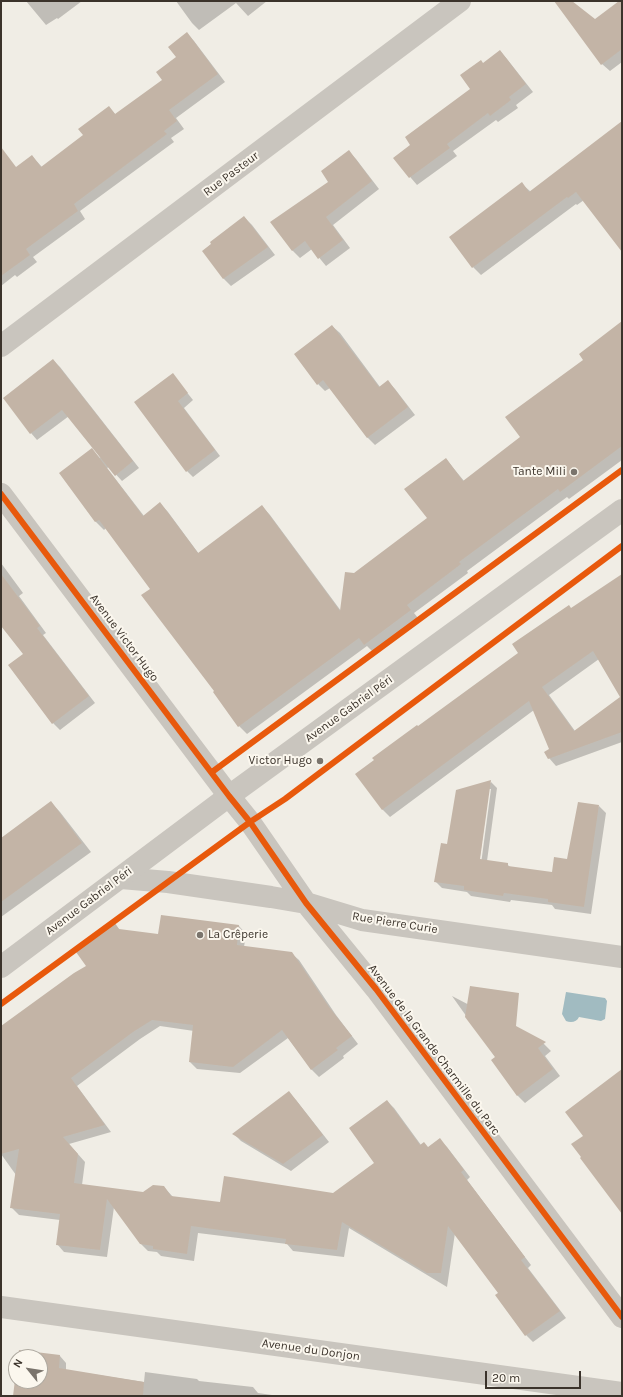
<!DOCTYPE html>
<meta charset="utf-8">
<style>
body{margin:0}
#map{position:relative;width:623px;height:1397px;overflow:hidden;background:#f0ede5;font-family:Karla,sans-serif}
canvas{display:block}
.frame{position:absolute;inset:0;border:2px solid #3b332b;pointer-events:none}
.north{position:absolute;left:8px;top:1349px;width:40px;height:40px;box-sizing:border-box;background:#fbf7ee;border:1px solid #aea9a0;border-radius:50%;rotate:300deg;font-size:11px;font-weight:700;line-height:16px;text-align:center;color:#3b332b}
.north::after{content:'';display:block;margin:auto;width:14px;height:18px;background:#7a746c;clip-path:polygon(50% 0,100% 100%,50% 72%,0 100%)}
.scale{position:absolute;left:485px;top:1371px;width:96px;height:18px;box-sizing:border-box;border:2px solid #3b332b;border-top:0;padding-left:5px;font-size:12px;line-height:14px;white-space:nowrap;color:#3b332b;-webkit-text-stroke:3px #fbf7ee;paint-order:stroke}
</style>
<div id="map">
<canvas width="623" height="1397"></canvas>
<div class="frame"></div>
<div class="north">N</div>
<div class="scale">20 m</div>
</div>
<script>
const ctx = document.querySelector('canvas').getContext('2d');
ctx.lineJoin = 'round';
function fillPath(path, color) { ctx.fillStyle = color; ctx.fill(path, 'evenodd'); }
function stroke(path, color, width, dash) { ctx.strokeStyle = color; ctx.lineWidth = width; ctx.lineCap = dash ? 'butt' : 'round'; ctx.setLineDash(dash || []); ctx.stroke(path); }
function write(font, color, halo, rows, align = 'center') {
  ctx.font = font + ' Karla,sans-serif'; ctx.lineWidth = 4; ctx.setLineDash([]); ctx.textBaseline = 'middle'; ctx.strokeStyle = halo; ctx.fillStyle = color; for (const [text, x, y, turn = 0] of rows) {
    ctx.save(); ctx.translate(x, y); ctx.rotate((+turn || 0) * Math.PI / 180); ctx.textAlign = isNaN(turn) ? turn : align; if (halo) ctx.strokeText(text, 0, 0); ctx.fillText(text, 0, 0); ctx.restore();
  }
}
fillPath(new Path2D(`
 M566,992L605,998L607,1001L605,1019L601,1021L579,1017C577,1022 571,1023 566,1021L562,1014Z`), '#a1bbc1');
fillPath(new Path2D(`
 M26,1H82L58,19L57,18L46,25Z
 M176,1H267L248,16L236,3L199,30L192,23Z
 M555,1H570L595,20L622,12V62L610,71L602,64Z
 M187,33L194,41L225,82L176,118L184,129L171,138L174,142L80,211L85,219L33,257L37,262L17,277L15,275L1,286V221L32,156L42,167L84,135L109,107L116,115L163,80L177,58Z
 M500,51L507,59L533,92L516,105L518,108L498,122L496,120L453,151L457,156L417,185L394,158L411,145L472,89L484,64Z
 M622,122V251L584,200L577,205L576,204L481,275L473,267L522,184L531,192Z
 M349,152L356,159L379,189L333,225L350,248L326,266L312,249L300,258L293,251L272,223L330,182Z
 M244,217L252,225L275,255L231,286L224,279L203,251Z
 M622,322V460L569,499L567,497L467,571L468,573L414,613L418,618L373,652L367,646L247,734L239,726L216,691L152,589L106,528L104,530L96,522L60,473L92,450L100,458L101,457L69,416L37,440L31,433L53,360L60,367L139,468L122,481L109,467L107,468L144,516L160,503L168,512L199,554L262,506L270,515L341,611L354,574L428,518L446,459L464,481L522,438L585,360Z
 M332,326L340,333L380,387L388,382L395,389L415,415L375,445L367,437L330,388L325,391L318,384Z
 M173,375L193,400L184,408L220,456L193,477L187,471Z
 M1,563L23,593L19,596L46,633L43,635L95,703L60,730L53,723L9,665L24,654L1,624Z
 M622,575V742L556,766L549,758L551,749L534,710L390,817L382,809L418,727L520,653L571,609ZM599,659L622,698L575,731L549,695Z
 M491,782L497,788L487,861L507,864L510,867L553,874L568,860L599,806L606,813L591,914L555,909L552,905L511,900L510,902L471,896L467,892L442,888L435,881L448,845ZM489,789H491L481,864H479Z
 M51,802L60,812L91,852L1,917V840Z
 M162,916L239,926L246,934L244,947L291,953L299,960L336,1015L358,1044L343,1056L344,1058L319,1077L312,1070L288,1038L240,1073L197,1069L190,1062L194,1031L160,1026L140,1039L77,1086L111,1132L69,1144L85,1162L82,1185L143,1193L164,1187L173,1197L221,1204L333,1194L375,1163L387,1101L394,1108L421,1145L428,1148L440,1140L447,1147L470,1177L467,1180L531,1265L528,1268L566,1318L533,1342L526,1335L496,1295L499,1293L455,1233L447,1287L349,1228L344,1257L293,1251L287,1244L198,1233L194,1261L161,1256L157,1252L148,1251L141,1244L114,1207L107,1257L64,1252L57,1244L60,1220L19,1215L11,1207L16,1175L1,1154V1027L88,966L115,925L120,930L159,936Z
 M452,996L544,1044L551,1051L545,1056L560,1076L525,1103L518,1096L492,1060L496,1058Z
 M289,1093L296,1100L329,1142L291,1171L241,1141L234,1134Z
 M60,1356L66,1363V1370L144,1382L145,1372L197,1379L199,1381L253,1387L258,1393L279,1396H44L37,1381H40V1357H27Z`), '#0003');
fillPath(new Path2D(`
 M554,1H572L595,19L619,1H622V49L601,65Z
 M187,32L218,74L169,110L177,121L164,131L167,134L74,204L78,211L26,249L30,255L1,276V147L16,167L32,155L41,167L83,135L78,129L109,106L115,114L162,80L156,72L176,57L168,47Z
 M500,50L526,84L509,97L511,100L490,116L488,113L447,144L450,148L409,178L393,158L410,145L405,137L470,89L460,75L481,60L483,63Z
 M622,121V252L576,192L568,198L567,197L472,268L449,237L522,182L529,192Z
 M349,150L372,181L326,217L343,240L318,259L305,241L292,251L270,222L328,182L321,171Z
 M244,216L268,247L223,279L202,251L211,244L210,242Z
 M622,321V446L560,492L558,489L459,562L461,564L407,605L411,610L364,645L359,638L238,727L213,692L214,691L141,595L150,589L99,520L95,522L59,473L92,448L143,516L160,502L198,553L262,505L340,611L345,572L354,573L427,518L404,489L446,458L463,481L520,437L505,417L583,360L579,354Z
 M332,325L379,387L388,380L408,407L367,438L323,380L317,385L294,354Z
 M53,359L133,461L115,476L62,410L30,434L3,398Z
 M173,373L188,393L178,401L215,450L186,472L134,402Z
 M1,574L40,626L37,628L89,696L52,724L8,665L23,654L1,626Z
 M622,574V732L548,759L544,752L549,749L529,701L382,810L355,774L374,760L372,758L417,725L418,726L518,653L512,644L569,605L571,608ZM593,651L620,697L574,731L542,687Z
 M491,780L480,859L508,863V866L552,872L554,857L567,859L578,802L599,805L584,907L548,902V899L504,893L503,896L464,890V886L434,882L441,843L447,844L456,790Z
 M51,801L82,843L1,902V838Z
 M161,915L239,925L237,945L292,952L329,1007L352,1036L336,1048L338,1050L311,1070L282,1030L233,1067L189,1062L193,1025L152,1020L133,1032L71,1078L105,1125L63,1137L78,1154L74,1183L143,1192L153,1185L164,1186L171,1196L220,1202L224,1176L333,1193L374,1163L349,1128L387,1100L420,1145L424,1142L428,1147L440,1138L464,1170L461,1172L525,1257L521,1260L560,1311L525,1336L495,1295L498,1293L448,1226L441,1273H427L342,1222L337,1250L285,1244L286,1239L191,1226L187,1254L153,1249V1246L140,1244L107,1199L100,1250L56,1245L60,1214L10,1208L19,1149L1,1154V1026L74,973L86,966L76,952L115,923L119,929L158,934Z
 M470,986L519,993L516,1026L546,1042L538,1048L553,1069L517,1096L491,1060L495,1057L465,1017Z
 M622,1069V1214L580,1158L581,1157L571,1144L583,1136L565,1112Z
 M289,1091L323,1135L283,1164L232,1134Z
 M19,1350L60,1355L59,1368L144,1382L143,1396H13L16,1372V1381H40V1357H18Z`), '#c3b4a6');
stroke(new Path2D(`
 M1,346L460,1
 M1,494L229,796L250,822L306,903L376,989L622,1317
 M121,878L168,882L271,897L306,903L362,920L622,957
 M1,1307L622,1393`), '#c9c5be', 22);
stroke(new Path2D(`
 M1,967L229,796L622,510`), '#c9c5be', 22);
stroke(new Path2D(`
 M1,494L229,796L250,822L306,903L376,989L622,1317
 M212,772L622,470
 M1,1004L250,822L285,799L622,546`), '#e8590c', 6);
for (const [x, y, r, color] of [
 [574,472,4,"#7a746c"],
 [320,761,4,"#7a746c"],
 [200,935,4,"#7a746c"]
]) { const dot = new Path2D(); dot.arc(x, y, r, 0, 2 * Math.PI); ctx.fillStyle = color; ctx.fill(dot); stroke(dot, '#fbf7ee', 1.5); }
write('12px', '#3b332b', '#fbf7ee', [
 ["Rue Pasteur",231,174,-37],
 ["Avenue Victor Hugo",124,638,53],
 ["Avenue Gabriel Péri",349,709,-36],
 ["Avenue Gabriel Péri",89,901,-37],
 ["Rue Pierre Curie",395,923,9],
 ["Avenue de la Grande Charmille du Parc",434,1050,53],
 ["Avenue du Donjon",311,1350,8]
]);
write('12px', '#3b332b', '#fbf7ee', [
 ["Tante Mili",566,472],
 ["Victor Hugo",312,761],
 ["La Crêperie",208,935,"left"]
], 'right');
</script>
